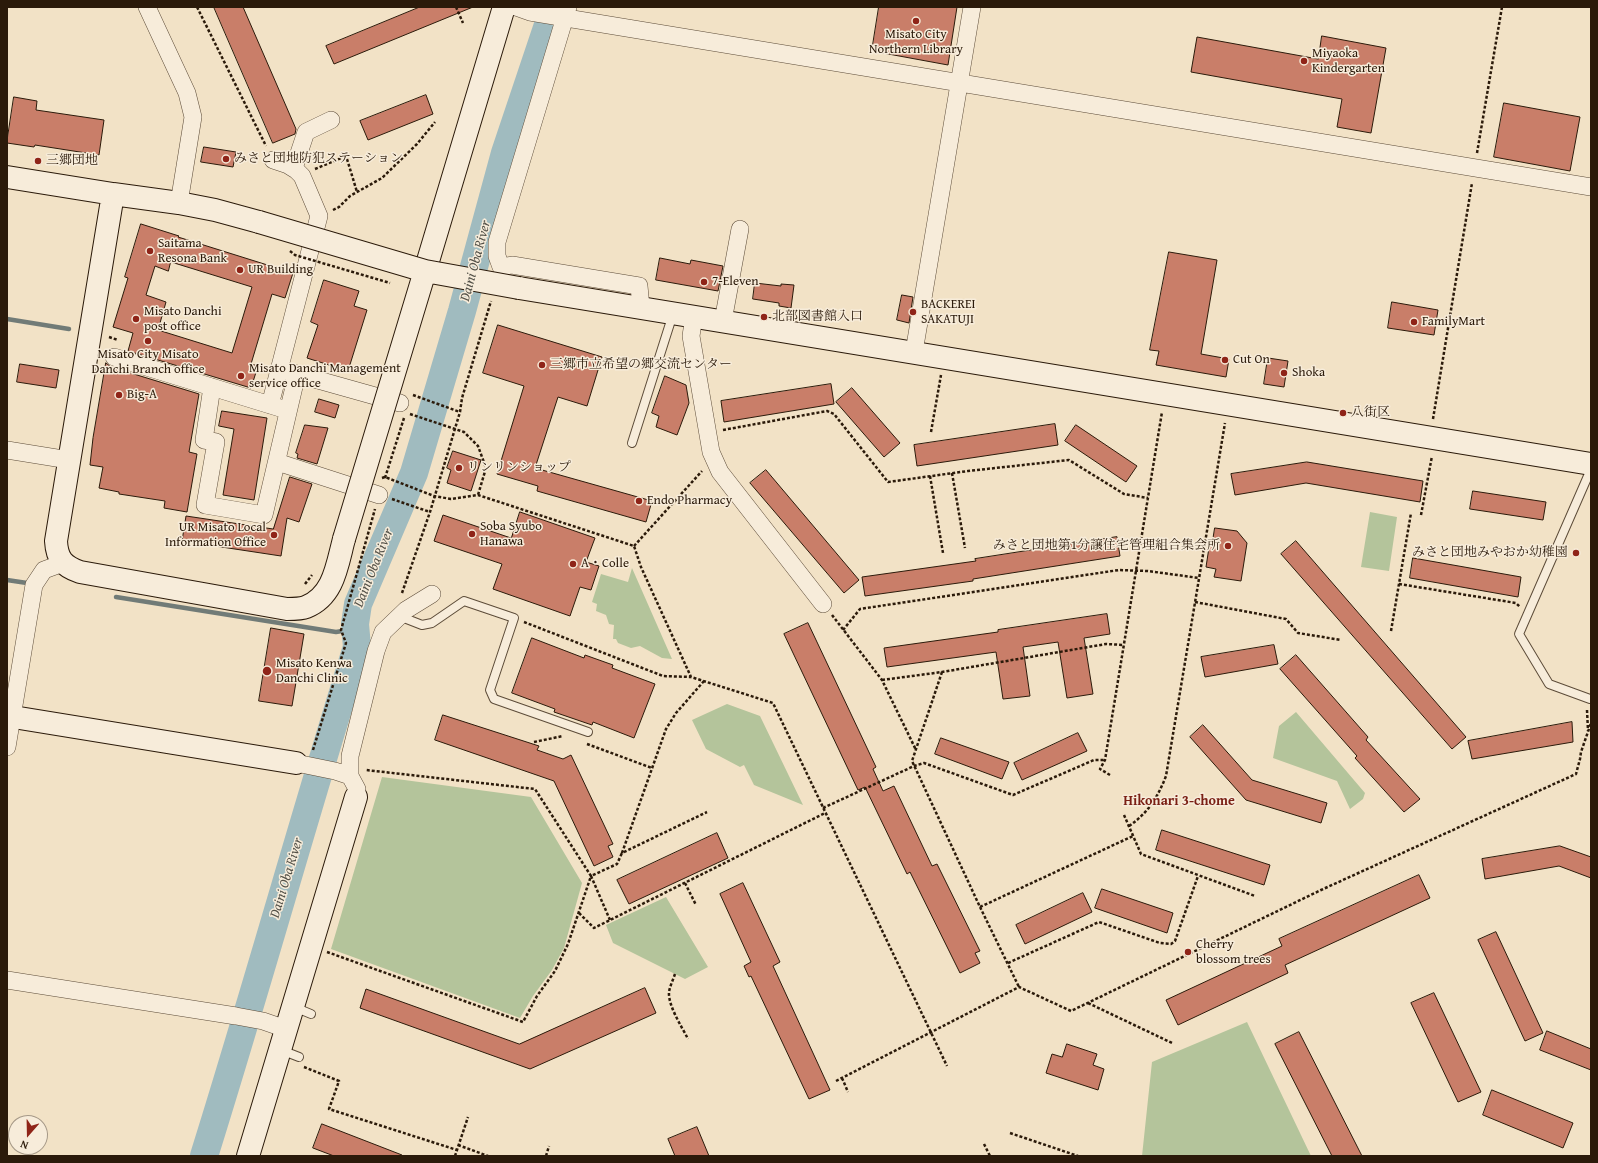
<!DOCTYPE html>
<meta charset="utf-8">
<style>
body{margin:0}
#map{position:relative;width:1598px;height:1163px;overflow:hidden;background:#f2e2c6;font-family:"Gentium Book Plus",serif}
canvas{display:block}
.frame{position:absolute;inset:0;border:8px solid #2b1a0a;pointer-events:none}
.north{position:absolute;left:8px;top:1115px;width:40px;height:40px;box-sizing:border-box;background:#f7ecda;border:1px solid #a59887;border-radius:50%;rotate:200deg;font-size:11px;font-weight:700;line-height:16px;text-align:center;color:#2b1a0a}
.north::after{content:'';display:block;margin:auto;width:14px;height:18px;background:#8f2418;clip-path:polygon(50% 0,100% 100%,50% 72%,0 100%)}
</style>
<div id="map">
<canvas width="1598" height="1163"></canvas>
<div class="frame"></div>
<div class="north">N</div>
</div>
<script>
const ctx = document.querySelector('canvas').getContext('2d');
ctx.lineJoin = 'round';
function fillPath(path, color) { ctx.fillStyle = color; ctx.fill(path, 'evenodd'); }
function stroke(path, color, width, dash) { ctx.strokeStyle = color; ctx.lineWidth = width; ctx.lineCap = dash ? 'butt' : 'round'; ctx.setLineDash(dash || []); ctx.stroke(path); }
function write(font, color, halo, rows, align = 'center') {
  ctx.font = font + ' "Gentium Book Plus","Noto Serif JP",serif'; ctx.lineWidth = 3; ctx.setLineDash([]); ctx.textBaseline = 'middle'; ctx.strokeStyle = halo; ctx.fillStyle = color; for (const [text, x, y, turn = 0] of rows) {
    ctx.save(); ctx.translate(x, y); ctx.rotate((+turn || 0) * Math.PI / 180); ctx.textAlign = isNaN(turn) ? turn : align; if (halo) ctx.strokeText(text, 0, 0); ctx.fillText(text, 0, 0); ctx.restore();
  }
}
fillPath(new Path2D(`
 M1370,512L1397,517L1389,571L1361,567Z
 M632,568L672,659L662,658L640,646L631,648L618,643L616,639H613L614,625L609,624L606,615L596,611L597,604L592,602L601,574L628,582Z
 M727,704L760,716L803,805L754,785L744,765L740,767L706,749L692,720Z
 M1296,712L1365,793L1363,799L1350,809L1337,781L1273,758L1279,726Z
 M382,777L531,797L582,883L564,948L552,970L533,996L520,1018L331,949Z
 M666,897L708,967L685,979L613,943L606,925Z
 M1247,1022L1311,1156H1142L1152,1062Z`), '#b4c49b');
stroke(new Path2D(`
 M7,319L69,329
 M7,580L27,583
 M116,597L336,632L355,629`), '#717b77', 4.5);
stroke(new Path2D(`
 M204,1156C257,987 304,817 357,647L355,624L358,604L414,473L462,311L505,153L554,7`), '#a0bbbf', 28);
const building = new Path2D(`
 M214,7H243L296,129L295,134L273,143Z
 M420,7H473L334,64L326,46Z
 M879,7H957L948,65L872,51Z
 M1322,36L1386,48L1371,133L1337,127L1342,99L1191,72L1197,37L1318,59Z
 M426,95L433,114L368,140L360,121Z
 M14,97L37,101L36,110L104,120L99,155L35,145L34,147L7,143Z
 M1504,103L1580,117L1570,171L1494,157Z
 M204,147L236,152L233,167L201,162Z
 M141,224L179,236L178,237L293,273L285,298L272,294L251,364L258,366L251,388L128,351L133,333L113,327L128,278L125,277ZM171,262L252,287L232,353L158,330L166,302L146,295L155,266L168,271Z
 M1169,252L1217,260L1201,354L1229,359L1226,377L1156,365L1159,351L1150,350Z
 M660,258L690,264L691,260L723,266L718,291L656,280Z
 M324,280L359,291L354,306L367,310L348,371L307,358L318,325L311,322Z
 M755,283L781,286V284L794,285L791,308L779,306V303L753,299Z
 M902,295L913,297L909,323L897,320Z
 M1392,302L1438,310L1434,335L1388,328Z
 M498,325L602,357L587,406L558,397L535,468L652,501L646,522L537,491L538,486L497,474L524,386L483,373Z
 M1268,358L1288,361L1284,387L1264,384Z
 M106,363L111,367L199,394L189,452L197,454L187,512L164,508L165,501L119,494V492L99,488L103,467L90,465L93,438Z
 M20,364L59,370L56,388L17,382Z
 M665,376L686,385L689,403L677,435L656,427L659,416L652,413Z
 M831,384L834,404L724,422L721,401Z
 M852,388L900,443L884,457L836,402Z
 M319,399L339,405L335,418L315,412Z
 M222,411L267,418L254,500L223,495L234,429L219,426Z
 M1055,424L1058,445L917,466L914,445Z
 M305,425L328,428L317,464L297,458L298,454L296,453Z
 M1076,425L1137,466L1126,482L1065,441Z
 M453,451L481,460L471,491L447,483L451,470L447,468Z
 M1307,462L1423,481L1420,502L1306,483L1235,495L1231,474Z
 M766,470L859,580L844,593L750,483Z
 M290,477L312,484L299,522L287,518L281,556L182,541L186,516L273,529Z
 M1473,491L1546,502L1543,520L1470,509Z
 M520,512L595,538L586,562L599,566L591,590L580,587L570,616L493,589L502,564L434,541L443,515L511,538Z
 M1215,528L1237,531L1247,543L1241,581L1214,577L1216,569L1206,567L1210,541L1212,542Z
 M1117,537L1120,556L973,579V581L865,596L862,577L976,561L975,559Z
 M1296,541L1466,737L1452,749L1281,554Z
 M1413,558L1521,577L1518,597L1410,578Z
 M1107,614L1110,634L1084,638L1093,694L1067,698L1058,642L1023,647L1030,696L1003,699L996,652L887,667L884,648L998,632V630Z
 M808,623L876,767L873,769L883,791L894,786L932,866L937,864L980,951L975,953L980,963L960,973L910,872L907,874L865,787L858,790L784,634Z
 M271,628L304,634L292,706L259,701Z
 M532,638L584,658L585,655L613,665L612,668L655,684L634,738L593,722L592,725L554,712L555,709L512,693Z
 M1274,645L1278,664L1205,677L1201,657Z
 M1296,655L1368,737L1366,740L1420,799L1404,812L1355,758L1357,756L1280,669Z
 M443,715L539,746L537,750L563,759L571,755L613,844L608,846L613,857L594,866L554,781L435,740Z
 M1572,722L1573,742L1472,759L1468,741Z
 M1203,725L1252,780L1327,803L1321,823L1246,800L1190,737Z
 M1078,733L1087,751L1022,780L1014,763Z
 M941,738L1009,762L1002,779L935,754Z
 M1162,830L1270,865L1264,885L1156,850Z
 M717,833L728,858L629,904L617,880Z
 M1560,846L1591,857V878L1559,866L1485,879L1482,859Z
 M1419,875L1430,898L1285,965L1288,973L1178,1025L1166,1000L1282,946L1279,939Z
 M743,883L780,962L773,966L830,1090L809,1099L751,976L749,977L744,966L751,962L720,894Z
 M1102,889L1173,913L1167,933L1095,908Z
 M1083,893L1092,912L1025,944L1016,925Z
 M1496,932L1543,1033L1525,1041L1478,940Z
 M645,988L656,1013L530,1069L360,1008L366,989L519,1044Z
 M1434,993L1481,1092L1458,1102L1411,1003Z
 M1547,1031L1591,1049V1070L1540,1050Z
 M1299,1032L1362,1156H1332L1275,1044Z
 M1067,1044L1097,1054L1093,1065L1104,1069L1098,1090L1046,1073L1052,1054L1062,1057Z
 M1492,1090L1573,1123L1563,1148L1483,1115Z
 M322,1124L402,1155V1156H334L313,1148Z
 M697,1127L709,1156H675L668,1139Z`);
fillPath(building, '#c97e69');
stroke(building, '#2b1a0a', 1);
const lane = new Path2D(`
 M632,443L673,314
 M399,616L422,625L432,623L464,601L514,618L490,690L494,699L588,732
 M1590,699L1549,684L1519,634L1591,469
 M294,1007L311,1014
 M281,1050L299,1057`);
const street = new Path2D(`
 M147,7L187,93L193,117L179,203
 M516,7L530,12L1591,187
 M568,7L497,242V256L501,267L512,265L639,286L641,307
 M294,168L306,132L331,120
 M694,316L691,336L711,452L720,472L823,604
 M723,321L740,229
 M914,352L972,7
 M114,357L280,408
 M286,371L400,403
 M212,387L204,440L216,442L205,505L264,515L297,374
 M270,405L319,216L302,176L296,170L288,165L273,160
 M7,450L69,460
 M277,462L379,495
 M7,747L34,585L44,570L63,563
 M296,763L335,771L350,776
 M356,797L357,789L350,776V756L376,651L383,632L406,610L432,594
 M7,980L236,1016L263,1021L286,1029`);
const secondary = new Path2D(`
 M7,177L113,194L179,203L215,210L259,222
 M113,194L56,541C57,559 63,566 80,572L287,609C293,609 301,609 306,607C334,596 337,565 344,539
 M425,271L504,7
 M519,288L1591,464
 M7,716L296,763
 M248,1156L356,797`);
stroke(lane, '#5d4c39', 10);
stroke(street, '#5d4c39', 18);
stroke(secondary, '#2b1a0a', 24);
stroke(new Path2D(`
 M197,7L266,146
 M456,7L463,23
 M1477,153L1502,7
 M347,159L357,192
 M315,169L346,156
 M333,210L339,207L350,196L382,178L417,144L435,122
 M109,337L118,340
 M413,395L460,412
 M410,414L464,432L478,446L486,468L478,495
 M1433,419L1472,183
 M723,430L827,411L834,414L888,482L968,471L1069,460L1124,494L1148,498
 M931,432L941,375
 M952,473L965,548
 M930,476L943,553
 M382,478L385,477L434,496L451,499L478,495L634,546L641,567L691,677L773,703L947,1066
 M385,478L404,418
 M392,499L430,512
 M1421,515L1432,456
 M634,546L702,471
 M305,584L312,575
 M1399,584L1516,603L1520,607
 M402,593L430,512L460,412L462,398L491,301
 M1195,602L1286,619L1298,633L1341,640
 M832,615L882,680L916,750
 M524,622L663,676L691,677
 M843,630L860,609L1119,570L1148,571L1199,578
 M1391,631L1411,513
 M942,672L912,761L980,907L1019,987
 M882,680L942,672L1106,644L1124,645
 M704,681L676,713L666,729L622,853L707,812
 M1587,710L1588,731
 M534,742L563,736
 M587,744L652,768
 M313,750L346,643L341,630L375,509
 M1110,775L1100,769L1105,760L1162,412
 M823,808L914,766L924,763L1013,795L1094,760H1105
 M1124,815L1141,854L1255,896
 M1129,826C1148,813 1158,797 1166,776L1225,423
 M685,883L696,905
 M980,907L1133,836
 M579,913L594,928L825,813
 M610,920L591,876L617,864L622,853
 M327,952L523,1022L537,996L555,971L568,944L591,876L535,789L366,770
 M1008,963L1099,922L1160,943L1171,944L1175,941L1198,876
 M675,974C673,980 670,986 669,992C668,1006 682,1027 688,1039
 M1088,1003L1172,1043
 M304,1067L339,1081L329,1109L457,1150
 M842,1078L848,1092
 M836,1081L1019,987L1071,1011L1321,890L1576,774L1580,759L1581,752L1591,723
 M1010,1133L1078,1156
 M984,1144L990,1156
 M458,1145L488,1156
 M455,1156L468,1117
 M546,1156L549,1146`), '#2b1a0a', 2.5, [3, 2]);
stroke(lane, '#f7ecda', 8);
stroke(street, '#f7ecda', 17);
stroke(secondary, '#f7ecda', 22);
const secondaryBridge = new Path2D(`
 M259,222L425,271L519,288
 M344,539L425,271`);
stroke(secondaryBridge, '#2b1a0a', 24, []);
stroke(new Path2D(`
 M290,251L295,255L390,283`), '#2b1a0a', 2.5, [3, 2]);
stroke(secondaryBridge, '#f7ecda', 22);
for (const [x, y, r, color] of [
 [916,21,4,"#8f2418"],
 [1304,61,4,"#8f2418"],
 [226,159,4,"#8f2418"],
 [38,161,4,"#8f2418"],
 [150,251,4,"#8f2418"],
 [240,270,4,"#8f2418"],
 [704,282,4,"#8f2418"],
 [913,312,4,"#8f2418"],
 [764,317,4,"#8f2418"],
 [136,319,4,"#8f2418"],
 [1414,322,4,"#8f2418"],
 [148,341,4,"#8f2418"],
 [1225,360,4,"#8f2418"],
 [542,365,4,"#8f2418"],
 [1284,373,4,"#8f2418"],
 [241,376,4,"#8f2418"],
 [119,395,4,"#8f2418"],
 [1343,413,4,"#8f2418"],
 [459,468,4,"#8f2418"],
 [639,501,4,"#8f2418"],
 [472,534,4,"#8f2418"],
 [274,535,4,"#8f2418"],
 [1228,546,4,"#8f2418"],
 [1576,553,4,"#8f2418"],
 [573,564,4,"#8f2418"],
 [267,671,5,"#8f2418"],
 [1188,952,4,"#8f2418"]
]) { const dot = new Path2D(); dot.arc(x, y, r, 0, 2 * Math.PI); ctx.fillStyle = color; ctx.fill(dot); stroke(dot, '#f7ecda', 1.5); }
write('13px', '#2b1a0a', '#f7ecda', [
 ["Misato City",916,35,"center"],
 ["Northern Library",916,50,"center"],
 ["Miyaoka",1312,54],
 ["Kindergarten",1312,69],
 ["みさと団地防犯ステーション",234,159],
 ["三郷団地",46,161],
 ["Saitama",158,244],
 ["Resona Bank",158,259],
 ["UR Building",248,270],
 ["7-Eleven",712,282],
 ["BACKEREI",921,305],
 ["SAKATUJI",921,320],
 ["Misato Danchi",144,312],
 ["post office",144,327],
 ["北部図書館入口",772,317],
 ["FamilyMart",1422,322],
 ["Misato City Misato",148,355,"center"],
 ["Danchi Branch office",148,370,"center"],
 ["Cut On",1233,360],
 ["三郷市立希望の郷交流センター",550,365],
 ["Misato Danchi Management",249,369],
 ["service office",249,384],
 ["Shoka",1292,373],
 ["Big-A",127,395],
 ["八街区",1351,413],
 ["リンリンショップ",467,468],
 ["Endo Pharmacy",647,501],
 ["Soba Syubo",480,527],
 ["Hanawa",480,542],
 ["UR Misato Local",266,528,"right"],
 ["Information Office",266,543,"right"],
 ["みさと団地第1分譲住宅管理組合集会所",1220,546,"right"],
 ["みさと団地みやおか幼稚園",1568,553,"right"],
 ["A・Colle",581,564],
 ["Misato Kenwa",276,664],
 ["Danchi Clinic",276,679],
 ["Cherry",1196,945],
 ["blossom trees",1196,960]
], 'left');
write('italic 14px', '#545249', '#f7ecda', [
 ["Daini Oba River",476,261,-75],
 ["Daini Oba River",374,568,-68],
 ["Daini Oba River",287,878,-73]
]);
write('bold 14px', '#7a1f14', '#f7ecda', [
 ["Hikonari 3-chome",1179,801]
]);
</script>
